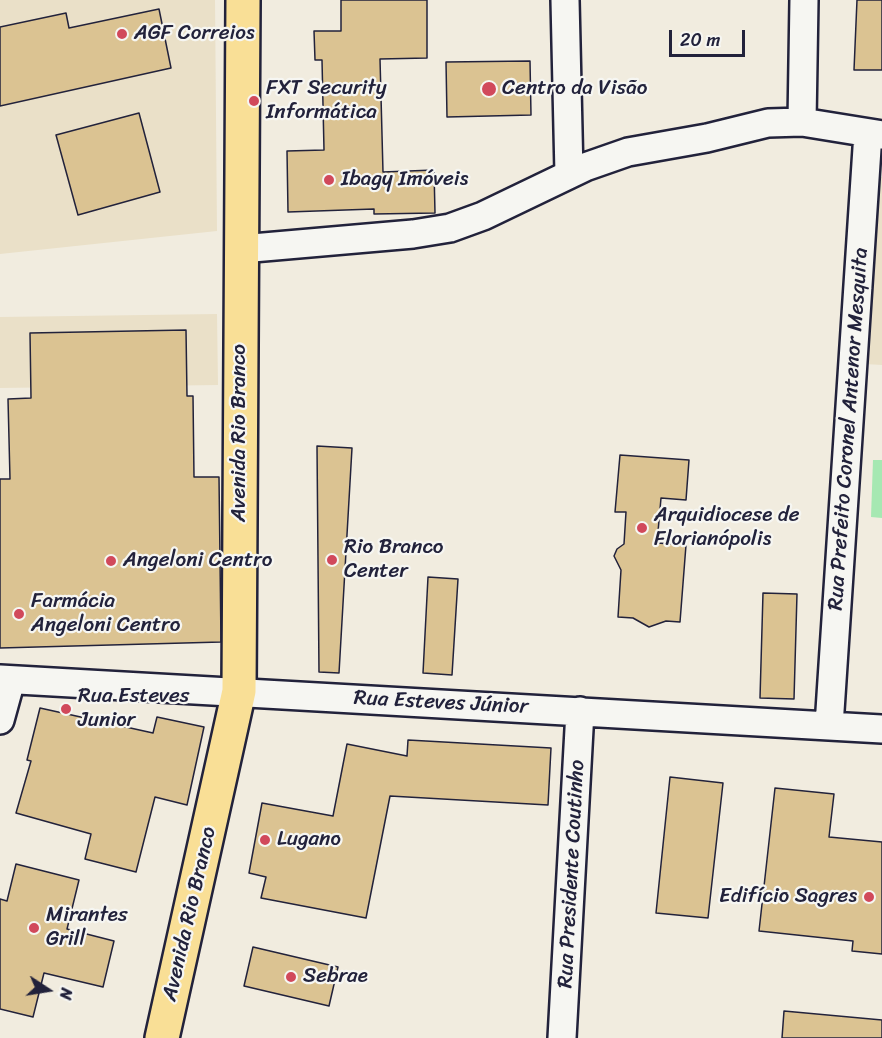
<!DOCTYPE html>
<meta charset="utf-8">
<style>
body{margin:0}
#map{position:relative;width:882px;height:1038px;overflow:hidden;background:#f1ecdf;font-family:Sriracha,sans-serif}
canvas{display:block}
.north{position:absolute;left:18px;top:960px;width:60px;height:60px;-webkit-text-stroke:4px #f6f6f2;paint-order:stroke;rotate:102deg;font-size:16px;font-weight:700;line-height:24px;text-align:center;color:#22223b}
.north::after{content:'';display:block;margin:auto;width:21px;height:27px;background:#22223b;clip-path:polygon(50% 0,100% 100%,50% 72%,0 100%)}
.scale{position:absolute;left:669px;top:30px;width:76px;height:27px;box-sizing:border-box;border:3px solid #22223b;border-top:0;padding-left:8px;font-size:18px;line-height:21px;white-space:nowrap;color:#22223b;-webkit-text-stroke:4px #f6f6f2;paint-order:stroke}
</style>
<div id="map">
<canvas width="882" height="1038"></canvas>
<div class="north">N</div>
<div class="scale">20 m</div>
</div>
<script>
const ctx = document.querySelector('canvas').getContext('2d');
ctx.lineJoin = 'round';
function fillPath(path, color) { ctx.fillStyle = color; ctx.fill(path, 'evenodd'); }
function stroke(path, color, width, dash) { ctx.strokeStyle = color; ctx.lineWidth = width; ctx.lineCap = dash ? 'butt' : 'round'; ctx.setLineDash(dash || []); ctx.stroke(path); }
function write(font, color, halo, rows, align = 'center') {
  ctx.font = font + ' Sriracha,sans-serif'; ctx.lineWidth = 4.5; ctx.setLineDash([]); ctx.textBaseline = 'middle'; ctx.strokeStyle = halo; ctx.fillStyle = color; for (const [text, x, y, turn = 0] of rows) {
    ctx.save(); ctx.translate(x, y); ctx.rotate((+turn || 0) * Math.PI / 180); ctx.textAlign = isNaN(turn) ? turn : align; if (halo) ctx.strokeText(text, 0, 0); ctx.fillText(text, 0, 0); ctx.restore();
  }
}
fillPath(new Path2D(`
 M0,0H215L217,231L0,254Z
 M880,177H882V365L865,364Z
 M217,314L218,385L0,388V317Z`), '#eae0c8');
fillPath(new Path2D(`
 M873,460H882V518L871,517Z`), '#a6e8b2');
const building = new Path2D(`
 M341,0H427V58L380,59L383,172L434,170L435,213L374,214V209L288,212L287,151L324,150L322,60H315L314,31H341Z
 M857,0H882V70H854Z
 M159,9L171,68L0,106V27L66,13L69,28Z
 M530,61L531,115L447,117L446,62Z
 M139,113L160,192L78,215L56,135Z
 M186,330L187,396H193L194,477H219L221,642L0,648V479H10L8,399L31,398L30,333Z
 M317,446L352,448L339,673L319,672Z
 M620,455L689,460L686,500L661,498L657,543L686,545L680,622L666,621L649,627L633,618L618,617L621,570L614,556L617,549L624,544L626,512H615Z
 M428,577L458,579L452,675L423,673Z
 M763,593L797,594L794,699L760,698Z
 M40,708L153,733L157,717L204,727L187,805L155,797L136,872L85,859L91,834L16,813L31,761L27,760Z
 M408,740L551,748L548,805L390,796L366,918L261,898L266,877L249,873L262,803L333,816L347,744L407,756Z
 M670,777L723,783L708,918L656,913Z
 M775,788L834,794L829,837L882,842V954L852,951L853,941L759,931Z
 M16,864L79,880L67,929L114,941L103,987L44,973L33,1017L0,1009V899L7,901Z
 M253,947L338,967L329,1006L244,986Z
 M784,1011L882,1020V1038H782Z`);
fillPath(building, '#dbc392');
stroke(building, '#22223b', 1.5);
const minor = new Path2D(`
 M565,0L569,174
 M802,122L804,0
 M241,249L413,234L450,228L483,216L585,167L628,152L707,138L768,123L802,122L882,135
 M0,679L882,729
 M0,720L11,680
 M829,726L868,133
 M562,1038L580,711`);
const major = new Path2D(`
 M162,1038L239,691L243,0`);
stroke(minor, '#22223b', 32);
stroke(major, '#22223b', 38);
stroke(minor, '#f6f6f2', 27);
stroke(major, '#f9df96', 33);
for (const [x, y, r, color] of [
 [122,34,6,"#d1495b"],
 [489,89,8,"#d1495b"],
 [254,101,6,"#d1495b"],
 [329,180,6,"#d1495b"],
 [642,528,6,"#d1495b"],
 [332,560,6,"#d1495b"],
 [111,561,6,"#d1495b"],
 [19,614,6,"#d1495b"],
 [66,709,6,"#d1495b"],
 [265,840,6,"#d1495b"],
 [869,897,6,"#d1495b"],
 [34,928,6,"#d1495b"],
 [291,977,6,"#d1495b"]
]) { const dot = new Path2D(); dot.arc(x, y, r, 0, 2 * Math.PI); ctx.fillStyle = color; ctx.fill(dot); stroke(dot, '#f6f6f2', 2); }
write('21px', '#22223b', '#f6f6f2', [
 ["AGF Correios",134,34],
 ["FXT Security",266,89],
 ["Informática",266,113],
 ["Centro da Visão",502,89],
 ["Ibagy Imóveis",341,180],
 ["Arquidiocese de",654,516],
 ["Florianópolis",654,540],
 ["Rio Branco",344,548],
 ["Center",344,572],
 ["Angeloni Centro",123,561],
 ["Farmácia",31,602],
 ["Angeloni Centro",31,626],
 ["Rua Esteves",78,697],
 ["Junior",78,721],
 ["Lugano",277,840],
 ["Edifício Sagres",857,897,"right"],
 ["Mirantes",46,916],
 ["Grill",46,940],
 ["Sebrae",303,977]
], 'left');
write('21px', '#22223b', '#f6f6f2', [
 ["Rua Prefeito Coronel Antenor Mesquita",849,429,-86],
 ["Avenida Rio Branco",240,433,-90],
 ["Rua Esteves Júnior",441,703,3],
 ["Rua Presidente Coutinho",572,874,-87],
 ["Avenida Rio Branco",190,914,-77]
]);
</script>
